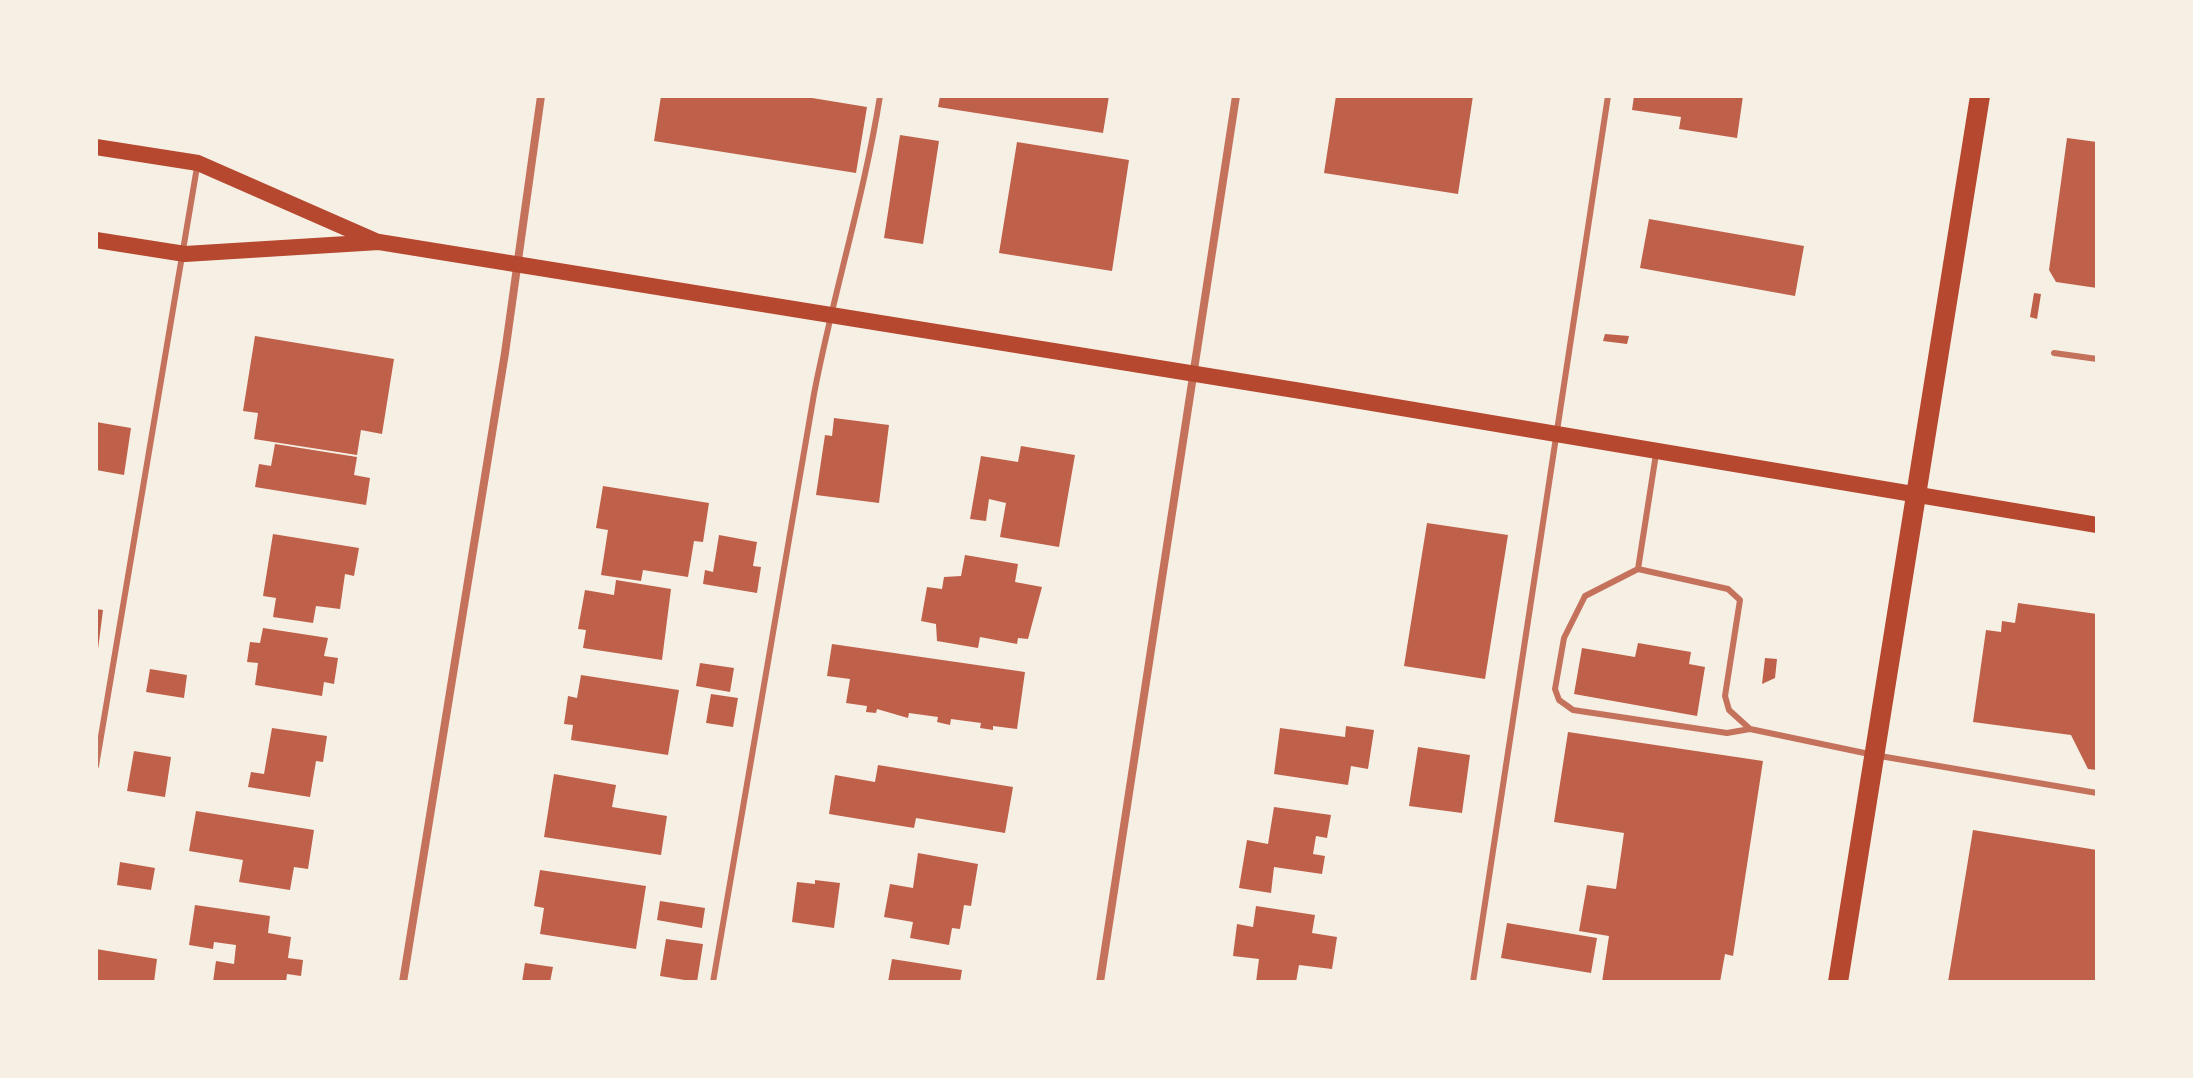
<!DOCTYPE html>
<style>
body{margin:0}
#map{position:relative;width:2193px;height:1078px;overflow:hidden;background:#f6efe4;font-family:"Sofia Sans Condensed",sans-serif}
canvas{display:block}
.frame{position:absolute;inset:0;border:98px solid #f6efe4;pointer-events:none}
</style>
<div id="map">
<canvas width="2193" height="1078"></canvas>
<div class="frame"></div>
</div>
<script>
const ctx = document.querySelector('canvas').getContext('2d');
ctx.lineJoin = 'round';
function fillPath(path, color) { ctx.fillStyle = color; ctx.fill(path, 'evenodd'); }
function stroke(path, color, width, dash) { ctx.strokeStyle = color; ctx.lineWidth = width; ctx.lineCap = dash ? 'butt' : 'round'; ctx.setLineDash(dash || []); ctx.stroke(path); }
fillPath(new Path2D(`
 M661,96H800L867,107L856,173L654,141Z
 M940,96H1109L1103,133L938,107Z
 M1336,96H1473L1458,194L1324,173Z
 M1634,96H1743L1737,138L1679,129L1681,117L1632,110Z
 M900,135L939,141L923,244L884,238Z
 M2067,138L2097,142V288L2056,282L2049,270Z
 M1017,142L1129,160L1112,271L999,253Z
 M1649,219L1804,246L1795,296L1640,268Z
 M2034,293L2041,294L2037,319L2030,317Z
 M1605,334L1629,336L1627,344L1603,341Z
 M255,336L394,359L382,434L361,430L357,455L254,439L258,413L243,411Z
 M834,418L889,425L879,503L816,495L825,435L832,436Z
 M96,422L131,428L124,475L96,470Z
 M275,444L357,457L354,475L370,478L366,505L255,487L259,464L271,466Z
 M1021,446L1075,455L1059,547L1000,537L1006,503L989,499L986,521L970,519L981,456L1018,462Z
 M603,486L709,503L703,542L694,541L688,577L643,570L641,581L601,575L608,530L596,528Z
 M1427,523L1508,535L1485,679L1404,666Z
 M273,534L359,548L354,576L345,574L340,609L316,606L313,623L273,617L276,598L263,596Z
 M719,535L757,542L753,566L761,567L757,593L703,584L705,570L713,572Z
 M965,555L1018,564L1015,582L1042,587L1028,639L1018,638L1017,644L980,637L978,648L937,641L936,624L921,621L927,587L942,589L944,577L961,576Z
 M616,580L671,589L662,660L583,648L586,630L578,629L585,590L614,595Z
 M2018,603L2097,614V770L2088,769L2071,735L1973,722L1986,630L2001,632L2002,621L2015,623Z
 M96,609L103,610L98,649H96Z
 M263,628L328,638L324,656L338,658L334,684L324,682L322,696L255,685L258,663L247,662L250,642L260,643Z
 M1638,643L1691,652L1689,664L1705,667L1697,716L1574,694L1582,648L1635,657Z
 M832,644L1025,672L1017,729L993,726V730L980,728L981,723L951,719L950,725L937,722L938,717L909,713L908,718L877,709L876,713L866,712L867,706L846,703L850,679L827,676Z
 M1765,658L1777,659L1775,678L1762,684Z
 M700,663L734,668L730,692L696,686Z
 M150,669L187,675L184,698L146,692Z
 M581,675L679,690L668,755L571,740L573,725L564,724L568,696L577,698Z
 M711,694L738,698L733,727L706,723Z
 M1346,726L1374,730L1368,769L1351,766L1348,785L1274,774L1280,728L1345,737Z
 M272,728L327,736L323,762L316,761L310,797L248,787L251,772L264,774Z
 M1568,732L1763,761L1733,956L1725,954L1720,982H1602L1609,936L1579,931L1587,885L1616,889L1624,833L1554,822Z
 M1418,747L1470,755L1462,813L1409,806Z
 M134,751L171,757L165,797L127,791Z
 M878,765L1013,787L1005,833L916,818L914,828L829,814L835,775L875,782Z
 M554,774L616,785L612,807L667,816L661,855L544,837Z
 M1274,807L1331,815L1327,838L1316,836L1313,854L1325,856L1322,874L1274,867L1271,893L1239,888L1247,840L1268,844Z
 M196,811L314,830L308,869L294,867L290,890L239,882L243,860L189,851Z
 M1973,830L2097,850V982H1948Z
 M918,853L978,864L971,906L964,905L960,929L952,928L949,945L910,938L913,922L884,917L890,884L913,888Z
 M120,862L155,868L151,890L117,885Z
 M540,870L646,886L636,949L540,934L544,908L534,906Z
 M815,880L840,883L834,928L792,922L797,882L815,884Z
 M660,901L705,908L702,928L657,920Z
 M195,905L270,916L268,933L291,937L288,958L303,960L301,976L287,974L286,982H213L216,961L234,964L236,945L214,942L213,949L189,945Z
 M1256,906L1315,915L1312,933L1337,937L1332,969L1299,965L1296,982H1256L1259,959L1233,956L1237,924L1253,927Z
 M1507,923L1597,938L1591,973L1501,958Z
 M666,939L703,944L697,982L660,976Z
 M96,949L157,959L154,982H96Z
 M892,959L962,970L960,982H888Z
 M525,963L553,967L550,982H522Z`), '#bf614a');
stroke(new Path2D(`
 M2054,353L2097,359
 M1656,454L1638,569L1728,589L1740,600L1725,696L1729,710L1750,729
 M1638,569L1585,596L1564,638L1555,689L1559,700L1573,710L1727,733L1750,729L1874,755L2097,793
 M96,766L197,167
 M713,982L814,394C833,294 864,197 880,96
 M1473,982L1608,96`), '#c5725c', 6);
stroke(new Path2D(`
 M403,982L505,353L541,96
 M1100,982L1236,96`), '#c5725c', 8);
stroke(new Path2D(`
 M96,147L198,163L378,242
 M96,240L185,254L379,242L1301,391L2097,525`), '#b5482f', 16);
stroke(new Path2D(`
 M1838,982L1980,96`), '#b5482f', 20);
</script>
